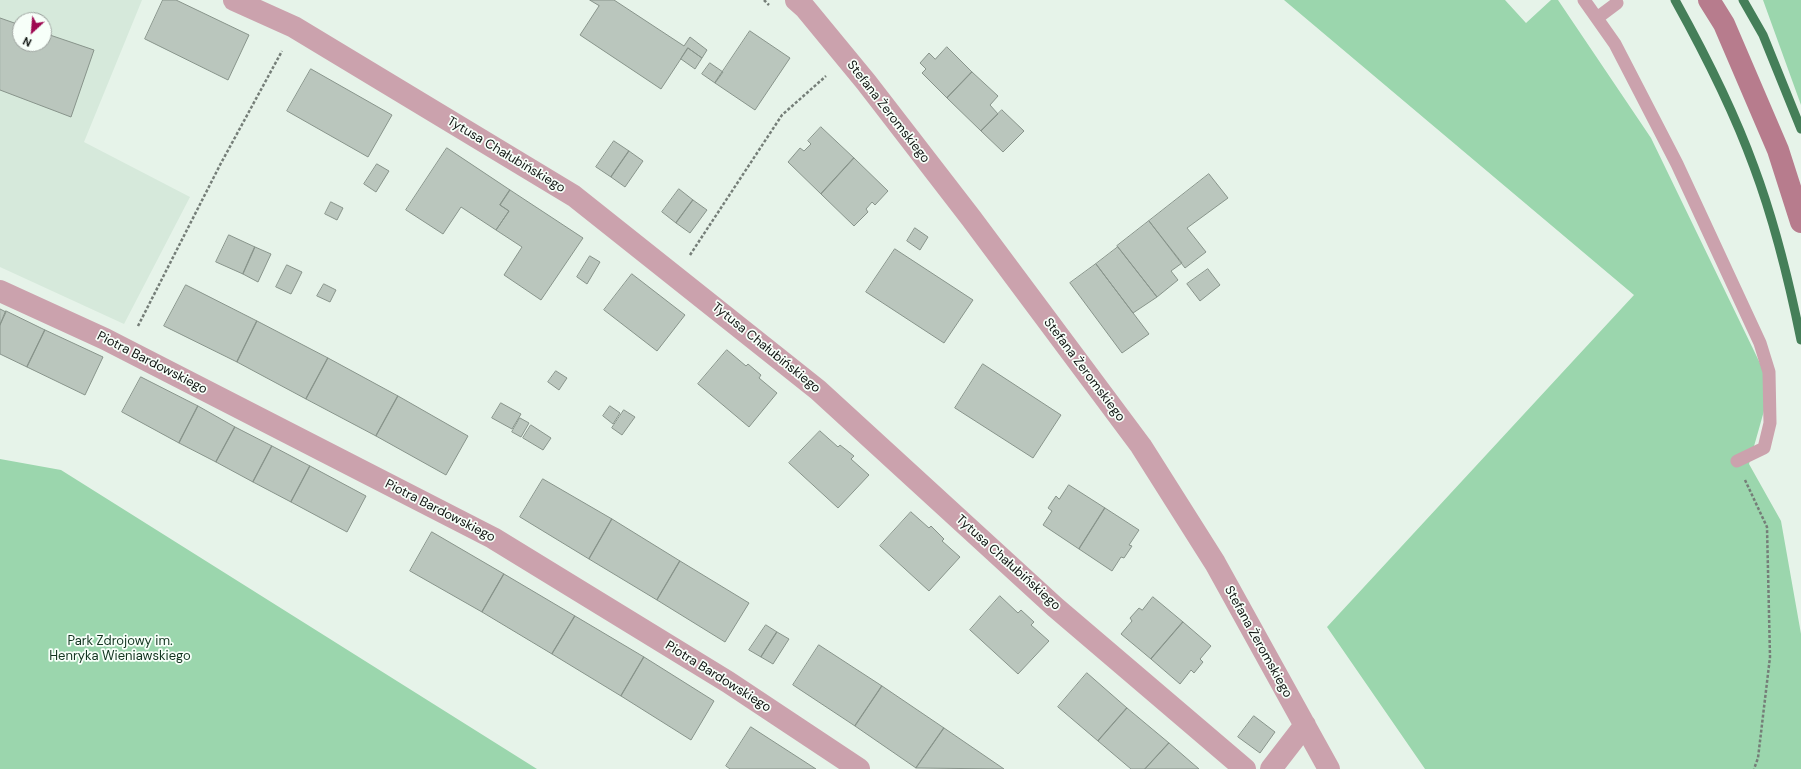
<!DOCTYPE html>
<meta charset="utf-8">
<style>
body{margin:0}
#map{position:relative;width:1801px;height:769px;overflow:hidden;background:#e6f3e9;font-family:"DM Sans",sans-serif}
canvas{display:block}
.north{position:absolute;left:12px;top:12px;width:40px;height:40px;box-sizing:border-box;background:#f7fff9;border:1px solid #9ba19d;border-radius:50%;rotate:206deg;font-size:11px;font-weight:700;line-height:16px;text-align:center;color:#101512}
.north::after{content:'';display:block;margin:auto;width:14px;height:18px;background:#9e0851;clip-path:polygon(50% 0,100% 100%,50% 72%,0 100%)}
</style>
<div id="map">
<canvas width="1801" height="769"></canvas>
<div class="north">N</div>
</div>
<script>
const ctx = document.querySelector('canvas').getContext('2d');
ctx.lineJoin = 'round';
function fillPath(path, color) { ctx.fillStyle = color; ctx.fill(path, 'evenodd'); }
function stroke(path, color, width, dash) { ctx.strokeStyle = color; ctx.lineWidth = width; ctx.lineCap = dash ? 'butt' : 'round'; ctx.setLineDash(dash || []); ctx.stroke(path); }
function write(font, color, halo, rows, align = 'center') {
  ctx.font = font + ' "DM Sans",sans-serif'; ctx.lineWidth = 3.5; ctx.setLineDash([]); ctx.textBaseline = 'middle'; ctx.strokeStyle = halo; ctx.fillStyle = color; for (const [text, x, y, turn = 0] of rows) {
    ctx.save(); ctx.translate(x, y); ctx.rotate((+turn || 0) * Math.PI / 180); ctx.textAlign = isNaN(turn) ? turn : align; if (halo) ctx.strokeText(text, 0, 0); ctx.fillText(text, 0, 0); ctx.restore();
  }
}
fillPath(new Path2D(`
 M0,0H142L84,142L190,197L124,324L0,267ZM20,20H44V44H20Z`), '#d6e9db');
fillPath(new Path2D(`
 M1284,0H1505L1526,23L1551,0H1558L1651,138L1771,386L1749,464L1781,521L1801,634V769H1425L1327,627L1634,295Z
 M1763,0H1801V105Z
 M0,459L61,470L537,769H0Z`), '#9bd6ad');
stroke(new Path2D(`
 M1675,0C1705,54 1733,109 1754,167C1775,223 1789,281 1801,340
 M1743,0L1763,35L1801,129`), '#457f59', 9);
const building = new Path2D(`
 M163,0H176L249,35L228,80L145,39Z
 M590,0H614L684,46L690,37L707,50L702,58L688,48L661,89L580,35L599,6Z
 M0,18L20,25V44H44V33L94,50L71,117L0,90Z
 M750,31L790,58L755,110L715,83Z
 M947,47L972,72L947,98L922,73L926,69L920,63L929,53L935,59Z
 M688,48L702,58L695,69L681,59Z
 M710,63L723,72L715,83L702,74Z
 M311,69L392,115L368,157L287,111Z
 M972,72L998,96L990,105L998,114L981,131L947,98Z
 M1002,110L1024,131L1003,152L981,131Z
 M821,127L854,158L821,194L788,162L800,148L804,151L811,144L808,141Z
 M614,141L629,151L611,177L596,167Z
 M447,148L510,190L500,205L509,211L496,230L461,207L443,234L406,210Z
 M629,151L643,161L625,187L611,177Z
 M854,158L888,191L875,205L872,202L866,209L868,212L854,226L821,194Z
 M377,164L389,171L376,192L364,184Z
 M1209,174L1228,198L1187,228L1206,252L1185,268L1149,221Z
 M679,189L693,200L676,223L662,212Z
 M510,190L583,238L541,300L504,275L522,247L496,230L509,211L500,205Z
 M693,200L707,210L690,233L676,223Z
 M331,202L343,208L337,220L325,214Z
 M1149,221L1182,263L1171,271L1178,280L1157,297L1117,246Z
 M915,228L928,237L920,250L907,241Z
 M229,235L255,247L243,274L216,262Z
 M255,247L271,254L258,282L243,274Z
 M1118,247L1157,297L1133,313L1096,264Z
 M895,249L973,300L944,343L866,292Z
 M590,256L600,262L587,284L577,277Z
 M1096,264L1149,334L1122,353L1070,283Z
 M287,265L302,272L291,294L276,287Z
 M1208,269L1220,285L1200,301L1187,284Z
 M632,274L685,315L657,351L604,310Z
 M324,284L336,290L330,302L317,296Z
 M186,285L257,321L237,362L164,326Z
 M0,309L6,312L0,325Z
 M6,311L45,330L27,367L0,354V325Z
 M257,321L328,358L306,399L237,362Z
 M45,330L103,357L85,395L27,367Z
 M727,350L746,366L748,364L761,375L759,378L777,393L749,427L698,384Z
 M328,358L398,396L376,436L306,399Z
 M983,364L1061,415L1033,458L955,408Z
 M556,371L567,378L559,390L548,382Z
 M141,377L198,406L179,443L122,412Z
 M398,396L468,436L446,475L376,436Z
 M501,403L521,414L512,429L492,418Z
 M198,406L235,427L216,462L179,443Z
 M610,406L620,413L613,424L603,416Z
 M624,410L635,417L622,435L612,428Z
 M520,418L529,423L521,437L512,432Z
 M531,425L551,438L543,450L523,438Z
 M235,427L272,446L253,482L216,462Z
 M820,431L838,447L840,445L854,456L851,459L869,475L838,508L789,463Z
 M272,446L310,466L291,502L253,482Z
 M310,466L366,496L347,532L291,502Z
 M543,479L612,519L589,559L520,517Z
 M1069,485L1105,508L1079,549L1043,525L1052,511L1048,508L1056,496L1059,499Z
 M1105,508L1139,530L1129,545L1132,546L1124,558L1121,557L1112,571L1079,549Z
 M911,512L929,528L931,526L944,539L942,541L960,557L929,591L880,546Z
 M612,519L680,561L657,600L589,559Z
 M432,532L504,574L482,612L410,571Z
 M680,561L749,603L725,642L657,600Z
 M504,574L575,616L552,654L482,612Z
 M1000,596L1018,613L1021,610L1034,622L1031,625L1049,641L1018,674L970,630Z
 M1153,597L1183,622L1151,659L1121,634L1132,621L1130,618L1139,608L1142,610Z
 M575,616L644,657L621,696L552,654Z
 M1183,622L1211,646L1200,659L1203,662L1194,673L1191,670L1180,684L1151,659Z
 M766,625L777,632L761,657L749,650Z
 M777,632L789,639L773,664L761,657Z
 M819,645L882,686L855,726L793,685Z
 M644,657L714,701L691,740L621,696Z
 M1087,673L1127,708L1098,741L1058,707Z
 M882,686L944,728L916,768L855,726Z
 M1127,708L1169,743L1145,769H1131L1098,741Z
 M1254,716L1275,732L1260,753L1238,737Z
 M751,727L816,769H730L726,766Z
 M944,728L1004,769L916,768Z
 M1169,743L1199,769H1145Z`);
fillPath(building, '#bac6bd');
stroke(building, '#88948b', 1);
stroke(new Path2D(`
 M764,0L769,5
 M690,255L782,115L826,76
 M138,326L220,165L282,51
 M1745,480L1767,527L1770,657L1758,758L1754,769`), '#757e78', 2.5, [3, 2]);
stroke(new Path2D(`
 M1584,0L1615,44L1677,164L1760,343L1769,372L1770,423L1764,448L1737,461
 M1597,18L1617,3`), '#cba2ad', 13);
stroke(new Path2D(`
 M234,0L294,27L574,196L818,390L1055,607L1245,769
 M796,0L805,8L866,82L971,218L1141,446L1215,563L1329,769
 M0,291L105,339L493,538L728,682L859,769
 M1271,769L1305,725`), '#cba2ad', 22);
stroke(new Path2D(`
 M1709,0L1724,24L1778,150L1801,222`), '#b77c8d', 22);
write('13px', '#101512', '#f7fff9', [
 ["Stefana Żeromskiego",888,112,52],
 ["Tytusa Chałubińskiego",506,155,31],
 ["Tytusa Chałubińskiego",766,348,39],
 ["Piotra Bardowskiego",152,363,27],
 ["Stefana Żeromskiego",1084,370,53],
 ["Piotra Bardowskiego",440,511,27],
 ["Tytusa Chałubińskiego",1008,563,42],
 ["Stefana Żeromskiego",1258,642,61],
 ["Piotra Bardowskiego",718,677,32]
]);
write('13px', '#12341f', '#f7fff9', [
 ["Park Zdrojowy im.",120,642],
 ["Henryka Wieniawskiego",120,657]
]);
</script>
